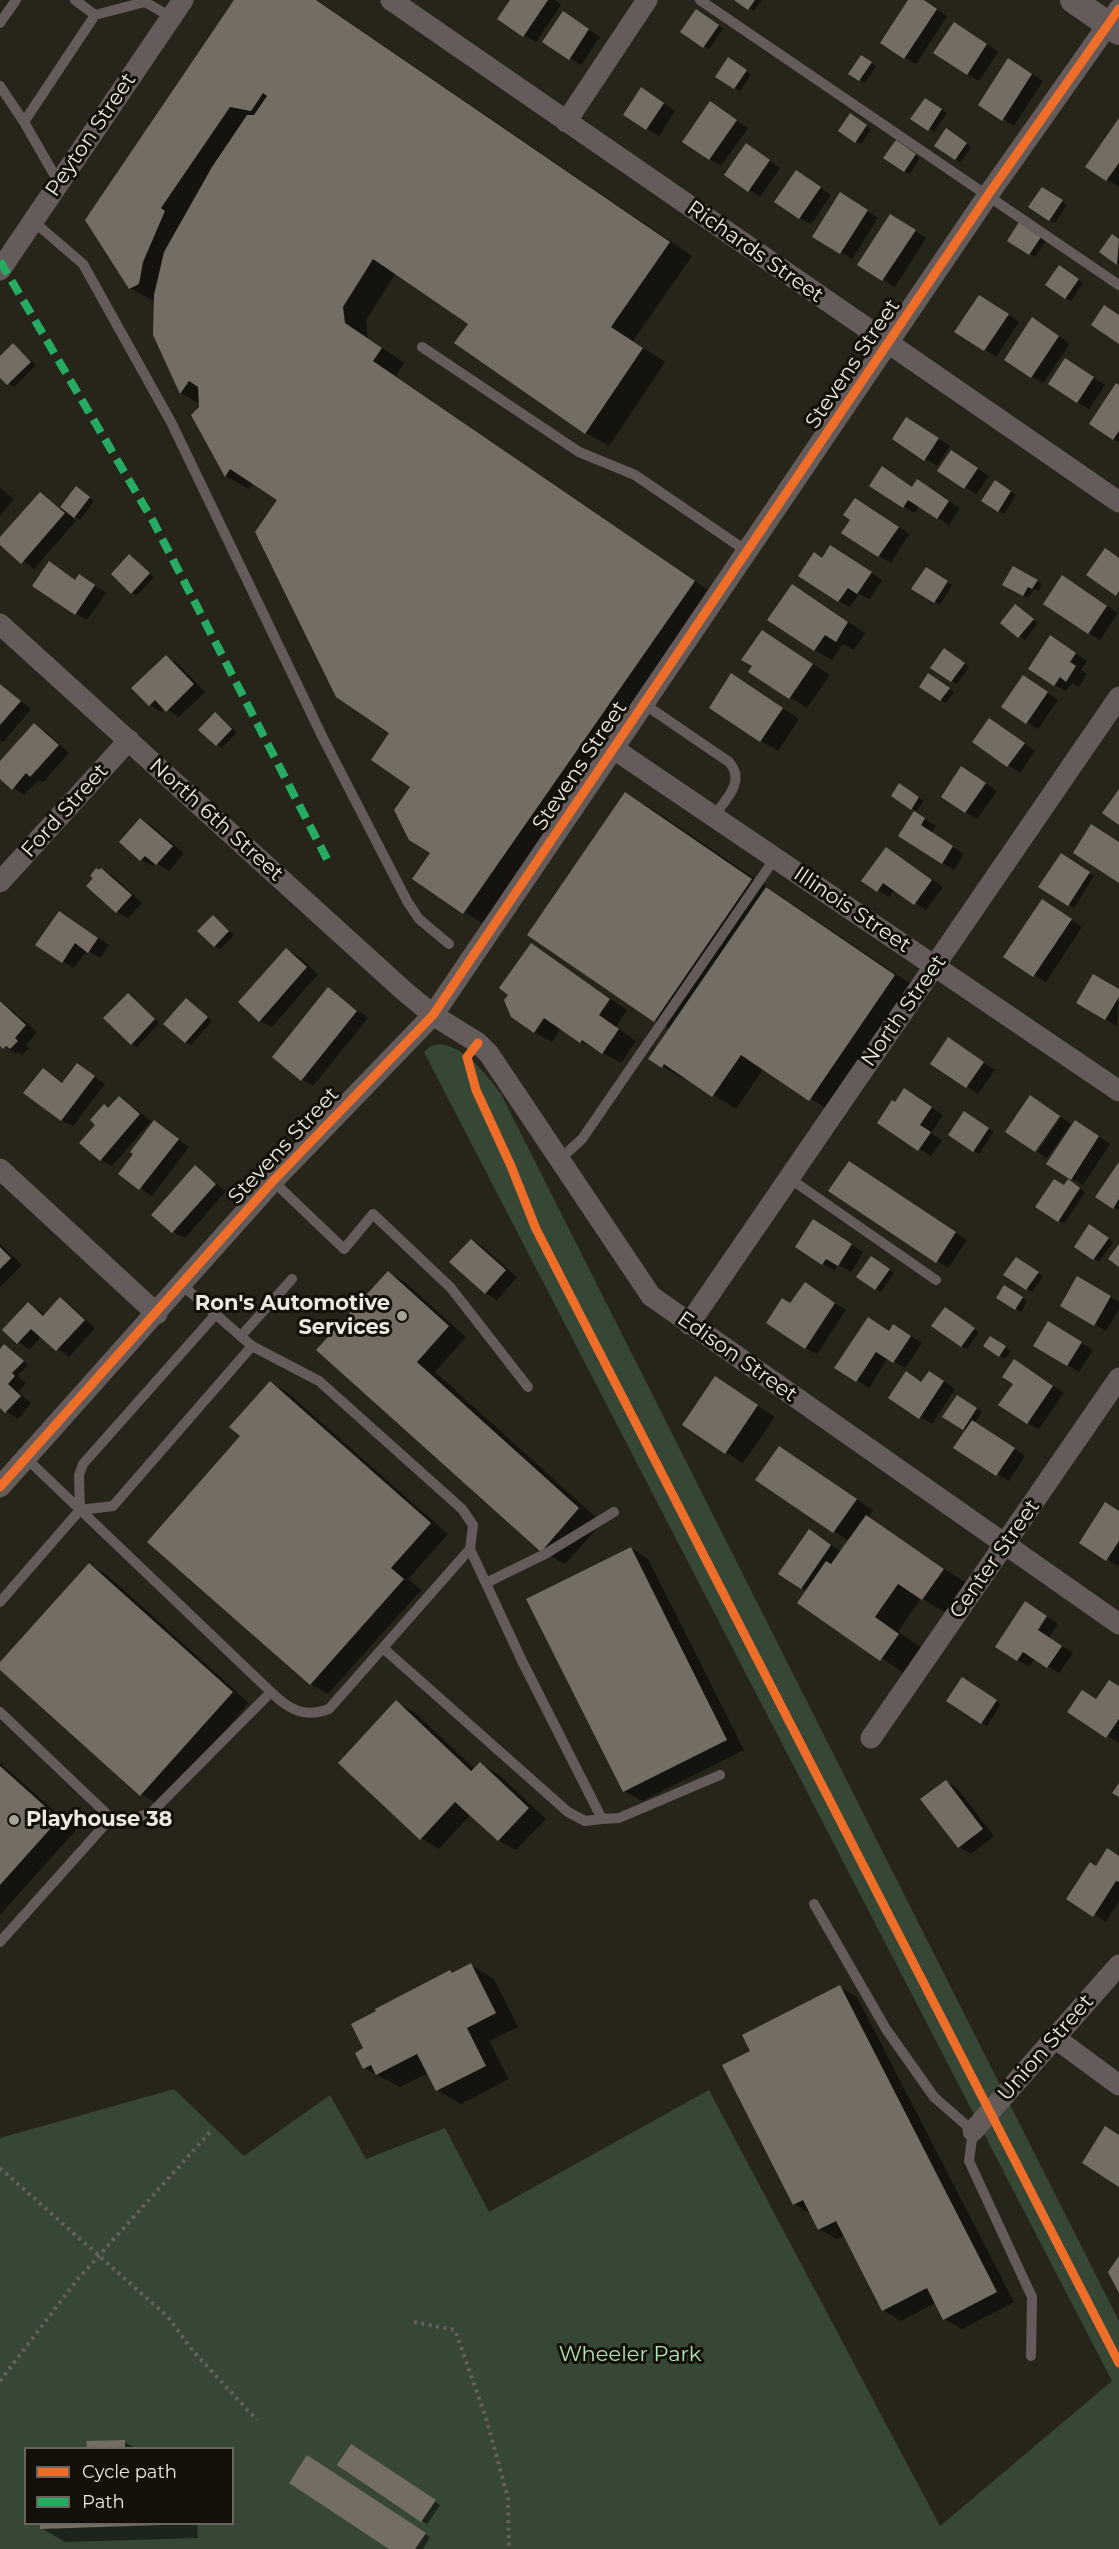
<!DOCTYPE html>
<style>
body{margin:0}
#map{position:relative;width:1119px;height:2549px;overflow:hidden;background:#27241a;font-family:Montserrat,sans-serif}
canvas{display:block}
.legend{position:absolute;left:24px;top:2447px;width:210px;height:78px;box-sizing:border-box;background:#121008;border:2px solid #69665d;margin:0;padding:8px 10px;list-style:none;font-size:18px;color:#ebe8dd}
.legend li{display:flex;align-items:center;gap:12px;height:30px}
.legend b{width:30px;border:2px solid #69665d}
</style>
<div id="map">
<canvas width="1119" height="2549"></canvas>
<ul class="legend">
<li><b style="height:8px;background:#ee6e29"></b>Cycle path</li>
<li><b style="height:8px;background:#26ab63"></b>Path</li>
</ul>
</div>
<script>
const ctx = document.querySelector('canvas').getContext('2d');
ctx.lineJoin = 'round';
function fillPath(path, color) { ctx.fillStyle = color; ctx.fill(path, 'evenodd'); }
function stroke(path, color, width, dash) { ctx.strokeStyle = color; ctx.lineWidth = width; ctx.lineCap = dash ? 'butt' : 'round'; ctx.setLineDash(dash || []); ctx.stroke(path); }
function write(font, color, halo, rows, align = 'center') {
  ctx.font = font + ' Montserrat,sans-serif'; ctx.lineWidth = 6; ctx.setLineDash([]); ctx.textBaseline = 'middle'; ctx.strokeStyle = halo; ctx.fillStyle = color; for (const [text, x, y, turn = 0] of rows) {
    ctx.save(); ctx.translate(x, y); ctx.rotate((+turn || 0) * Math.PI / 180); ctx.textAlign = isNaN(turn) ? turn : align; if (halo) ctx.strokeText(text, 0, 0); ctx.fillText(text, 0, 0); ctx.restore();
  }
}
fillPath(new Path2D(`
 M439,1044C466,1047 486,1074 501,1094L1119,2321V2549H0V2138L174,2089L244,2156L330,2095L366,2159L445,2128L489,2212L709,2090L940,2526L1112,2381L424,1052L431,1046ZM26,2448H232V2524H26Z`), '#364735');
fillPath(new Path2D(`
 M236,0H317L692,256L633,341L665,362L609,446L586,433L470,324L396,273L366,320L368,338L404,363L396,376L717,596L487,926L464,912L432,853L412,786L391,733L280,500L253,483L249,489L226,476L193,415L200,404L181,393L155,335V302L130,288Z
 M512,0H555L561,5L536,42L524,35Z
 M736,0H762L754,11Z
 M909,0H922L947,16L916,64L905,58Z
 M702,14L723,29L709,49L703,46Z
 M575,20L600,37L581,65L570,58Z
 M966,30L998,52L979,81L967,74Z
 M728,59L751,74L740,91L717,77Z
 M866,60L876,66L865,83L850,73Z
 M1020,67L1043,81L1014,126L1003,119Z
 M653,96L675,111L659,136L625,115Z
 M925,100L947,113L934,132L912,118Z
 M722,110L748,128L721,166L710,159Z
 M850,115L871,129L861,144L840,131Z
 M1119,121V187L1087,167Z
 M952,133L971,147L961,162L955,159Z
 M901,145L920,158L910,174L904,171Z
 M758,152L780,168L760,197L749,190Z
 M808,179L831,195L811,224L800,218Z
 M1048,192L1067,205L1055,223L1049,220Z
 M852,201L878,218L852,259L814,236Z
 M902,222L926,238L895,287L859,265Z
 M1019,224L1046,241L1035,257L1009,241Z
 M1112,236L1119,240V265L1101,252Z
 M1064,270L1083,283L1071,301L1065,298Z
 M991,303L1019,322L996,357L956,331Z
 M1044,326L1070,344L1043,383L1006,360Z
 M13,345L36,365L14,387L0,376V358Z
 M1077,367L1105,385L1089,409L1077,402Z
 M1119,386V442L1113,439Z
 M918,425L950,446L937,466L894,438Z
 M963,459L989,476L976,494L939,471Z
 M894,475L913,488H929L960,508L949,525L919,506L915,513L904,507Z
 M996,482L1016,495L1004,514L984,501Z
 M0,488L14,499L0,516Z
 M77,488L94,501L80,520L70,514L76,521L34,569L0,543V540L40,494L61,508Z
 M867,506L909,534L891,563L843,533L852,519Z
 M842,553L882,580L870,599L859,594L850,607L839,601Z
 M130,556L154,577L137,595L132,592Z
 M1014,568L1042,584L1038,591L1034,589L1028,598L1004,584Z
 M926,569L952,585L940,605L913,588Z
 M61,570L76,581L91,583L106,593L87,620L76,614Z
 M1074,584L1118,613L1100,640L1045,604Z
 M810,596L865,633L854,650L843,644L832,660L814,650Z
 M1020,609L1038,623L1025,640L1002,623Z
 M780,642L830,675L807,708L750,672Z
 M1062,644L1087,661L1081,670L1087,674L1079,687L1072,683L1066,691L1054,685Z
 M949,653L969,667L957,684L932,668Z
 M166,657L178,664L205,692L179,717L165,708L161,712L150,705Z
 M934,678L954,692L946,703L921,687Z
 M0,684L31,709L3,742L0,741Z
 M1035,684L1058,700L1038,729L1027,722Z
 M749,686L799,719L778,751L761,741Z
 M216,714L237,732L222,748L217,745Z
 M34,725L46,732L69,753L43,782L38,780L24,795L0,777V764Z
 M1001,727L1035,751L1020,773L974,742Z
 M973,775L997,791L977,819L965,812Z
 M900,785L924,801L915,813L936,826L931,833L964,854L954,870L900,836L916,811L893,796Z
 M626,794L649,807L918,989L833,1113L764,1068L736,1109L687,1078L686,1080L663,1067L650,1058L670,1029L529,935Z
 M141,820L152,826L184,853L169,871L156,863L153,866L141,860Z
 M886,849L943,887L926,910L895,889L889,897L878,890Z
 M1061,855L1094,876L1074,908L1041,887Z
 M102,870L113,876L142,903L128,918L117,912L100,872Z
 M1054,908L1082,927L1046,982L1005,957Z
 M70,919L109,945L100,958L87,950L74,968L63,962Z
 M218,920L234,935L220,949L215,946Z
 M531,945L627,1010L616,1027L636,1041L621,1063L581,1042L561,1028L552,1042L534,1032L510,994Z
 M286,950L298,956L318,974L272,1027L260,1021Z
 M328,989L368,1018L313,1086L302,1079Z
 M1119,991L1117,1026L1078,1003Z
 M128,995L159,1023L137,1047L132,1044Z
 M0,1000L37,1032L26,1045L29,1048L22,1055L18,1052L16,1054L0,1044Z
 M186,1000L212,1021L191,1045L186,1042Z
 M960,1046L995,1070L978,1094L932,1063Z
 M77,1065L105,1084L73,1126L61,1120L43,1070L63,1083Z
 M120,1097L151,1121L112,1166L101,1160L97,1125Z
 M916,1097L943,1115L931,1133L942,1140L931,1156L879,1122L896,1104Z
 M969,1116L994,1132L979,1154L950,1135Z
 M1061,1117L1071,1124L1047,1158L1037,1152Z
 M155,1122L189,1147L152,1196L120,1174Z
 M1087,1129L1110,1144L1083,1185L1072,1179Z
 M1119,1165V1210L1113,1207Z
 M195,1167L226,1191L185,1238L173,1232Z
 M861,1170L967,1240L948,1268L937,1261Z
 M1068,1181L1085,1192L1064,1224L1038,1207Z
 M825,1228L863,1252L851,1272L838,1265L835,1271L797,1247Z
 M1095,1229L1113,1242L1099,1262L1076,1246Z
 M472,1240L483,1247L517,1277L497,1300L485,1293Z
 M0,1244L22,1265L0,1287Z
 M1016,1259L1043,1276L1032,1292L1005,1275Z
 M877,1261L894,1273L881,1292L858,1277Z
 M388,1273L406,1283L466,1337L435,1372L602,1523L565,1564L542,1551L318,1350Z
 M1078,1278L1119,1302V1309L1106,1331L1062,1305Z
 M1005,1287L1027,1301L1021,1312L998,1298Z
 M817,1291L846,1310L817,1354L805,1348L791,1305Z
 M60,1299L71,1306L95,1328L69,1357L42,1336L29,1350L4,1330L28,1304L45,1315Z
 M950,1312L979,1332L967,1349L961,1346Z
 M1048,1323L1093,1350L1079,1372L1035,1345Z
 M890,1332H905L922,1343L905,1368L888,1358L869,1388L836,1367Z
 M991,1338L1011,1351L1005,1359L985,1346Z
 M5,1346L28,1365L17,1376L26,1383L18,1392L31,1403L18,1419L0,1407V1351Z
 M1026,1368L1064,1393L1039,1429L1028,1423Z
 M716,1378L775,1417L743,1463L684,1425Z
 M941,1379L955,1389L932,1424L890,1398L922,1383Z
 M270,1383L288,1393L448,1534L408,1579L421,1590L328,1694L311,1684L242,1436Z
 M957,1397L982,1412L975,1423L1025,1456L1009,1481L955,1448L967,1431L944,1416Z
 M779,1448L873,1510L868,1518L966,1583L946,1613L921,1598L898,1632L922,1648L904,1673L799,1603L807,1591L781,1574L820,1538L842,1552L849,1541L757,1480Z
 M1119,1512V1565L1118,1566L1107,1559Z
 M631,1548L648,1559L744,1750L642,1801L624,1791Z
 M89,1565L107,1575L249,1703L159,1805L141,1794L0,1668V1664Z
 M1037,1610L1058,1624L1049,1638L1073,1653L1059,1673L1035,1658L1029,1666L1017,1660Z
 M968,1682L1001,1704L987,1726L982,1723Z
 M1119,1687V1743L1069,1712L1097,1701Z
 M396,1702L414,1712L475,1769L480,1764L498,1774L546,1819L516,1850L498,1840L471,1814L439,1849L421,1838Z
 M0,1763L76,1830L0,1915Z
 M946,1782L957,1788L994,1836L971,1854L959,1847Z
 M1119,1856V1901L1106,1922L1068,1898L1096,1867Z
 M471,1965L494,1979L518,2027L489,2041L509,2079L461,2104L437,2090L428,2073L400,2087L364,2068L365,2049L450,1972L453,1974Z
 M840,1987L857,1997L1014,2302L962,2329L944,2319L935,2303L901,2321L883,2310L845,2235L837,2239L819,2229L811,2214L794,2204L752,2052Z
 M124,2442L136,2448H88V2443Z
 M357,2449L440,2505L427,2524L339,2465Z
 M313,2460L430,2537L423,2549H391Z
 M41,2524H197L198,2538L65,2542L41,2528Z`), '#0007');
fillPath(new Path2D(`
 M234,0H316L670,242L611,327L643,348L585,434L454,343L468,324L373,259L343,307L345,323L382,348L373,361L695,581L463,914L412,879L430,853L409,840L394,810L410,787L371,760L389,733L336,697L255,532L277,500L230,469L225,477L191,415L199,407L198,387L189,381L180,394L153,335L154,295L164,252L212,167L247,115H254L267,96L263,93L251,111L230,107L161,208L165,211L143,262L139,284L129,289L85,220Z
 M510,0H548L523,37L497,19Z
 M734,0H755L748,10Z
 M908,0H924L937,9L904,59L880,43Z
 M696,9L719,25L703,48L680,32Z
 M563,11L589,29L569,60L542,42Z
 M954,22L987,44L967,75L933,53Z
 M861,55L872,62L859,81L848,74Z
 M728,57L747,70L734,89L715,77Z
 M1008,58L1032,74L1002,121L978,105Z
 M641,87L664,103L646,130L623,115Z
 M925,98L942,109L928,131L910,119Z
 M710,101L737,120L709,160L682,142Z
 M850,113L867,125L855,143L838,131Z
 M1119,118V163L1106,181L1085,167Z
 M946,128L967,143L955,160L934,146Z
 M896,140L916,154L904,172L883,158Z
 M746,143L770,160L748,192L724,175Z
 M796,170L821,187L799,219L774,202Z
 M1042,187L1063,200L1049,221L1028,207Z
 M840,192L868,210L840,254L812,237Z
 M890,214L916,230L882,281L857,265Z
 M1019,222L1041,237L1029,255L1007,241Z
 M1112,234L1119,239L1117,265L1099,252Z
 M1059,265L1079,279L1065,299L1045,285Z
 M979,295L1009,314L984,351L954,332Z
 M1104,305L1119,315V344L1091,325Z
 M1032,317L1059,336L1031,378L1004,360Z
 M13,343L31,362L7,385L0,378V356Z
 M1065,358L1094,377L1077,403L1048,384Z
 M1116,383L1119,385V431L1113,440L1089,424Z
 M906,417L939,438L924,461L892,439Z
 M951,450L978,468L964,489L937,471Z
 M882,466L912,487L917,479L949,501L937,519L908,500L903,508L869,486Z
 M995,480L1011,491L998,512L981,501Z
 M76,486L90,497L74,518L60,507Z
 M40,492L65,513L21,564L0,545V537Z
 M855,498L899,527L878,557L841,533L850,520L843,515Z
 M830,545L872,572L857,594L848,588L838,602L798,576L814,552L822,558Z
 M1105,548L1119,558V591L1116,596L1086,575Z
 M129,554L150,573L131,594L111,574Z
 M49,561L75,580L79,574L95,585L75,615L32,586Z
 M1013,566L1038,580L1032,589L1028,587L1023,596L1002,585Z
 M926,567L948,581L934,603L911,589Z
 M1062,575L1107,606L1088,634L1043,604Z
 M792,584L848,622L836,642L825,635L814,651L767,620Z
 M1015,604L1034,619L1018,638L1000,623Z
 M762,630L813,664L789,699L748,672L752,666L741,660Z
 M1050,635L1076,653L1070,662L1076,666L1066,682L1060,677L1054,686L1028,669Z
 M944,648L965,663L951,682L930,668Z
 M166,655L194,684L166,712L155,700L149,706L131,688Z
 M731,673L783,708L760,742L709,708Z
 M928,673L950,688L940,701L919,687Z
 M1023,675L1048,692L1026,724L1001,707Z
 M0,684L21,701L0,725Z
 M215,712L232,729L216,746L198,730Z
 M989,718L1025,743L1007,767L972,742Z
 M34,723L59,745L30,777L26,773L12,790L0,779V761Z
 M961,766L986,783L965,813L941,797Z
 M899,783L919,797L911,810L891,796Z
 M1119,789V825L1102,813Z
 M625,792L752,879L654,1022L527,935Z
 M914,811L925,818L921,825L953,846L942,864L898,836Z
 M140,818L173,846L156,865L145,856L140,861L119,842Z
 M1091,824L1119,842V883L1073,853Z
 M886,847L932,880L914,905L883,883L877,892L861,881Z
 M1061,853L1090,872L1068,906L1038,887Z
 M96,868L99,870L101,868L132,895L116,913L86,886L93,878L90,876Z
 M766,887L895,975L809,1101L741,1055L712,1097L664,1064L662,1068L648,1059Z
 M1042,899L1072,919L1033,977L1003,957Z
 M59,911L98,938L88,953L75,943L62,963L35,945Z
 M213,915L229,931L214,947L197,931Z
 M531,943L610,999L599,1015L619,1029L602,1054L582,1040L580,1043L544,1018L534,1033L511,1017L504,1000L508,995L499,988Z
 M286,948L307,967L259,1022L238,1002Z
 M1093,974L1119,989V997L1105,1020L1076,1003Z
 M328,987L357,1011L301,1081L272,1057Z
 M128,993L155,1019L131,1045L103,1018Z
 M186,998L208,1017L185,1043L163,1024Z
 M0,1001L26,1025L15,1038L18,1041L10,1049L6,1046L3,1049L0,1046Z
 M948,1037L984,1062L966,1088L930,1064Z
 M77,1063L95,1076L61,1121L23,1093L43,1068L62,1083Z
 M904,1088L932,1107L920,1125L931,1132L918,1151L877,1123L892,1100L895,1102Z
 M1030,1095L1060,1116L1035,1152L1005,1132Z
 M119,1096L140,1114L100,1161L79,1143L95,1125L90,1120L104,1104L108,1108Z
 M964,1111L989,1128L973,1152L948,1135Z
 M154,1120L179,1139L139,1190L118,1174L133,1154L130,1152Z
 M1075,1120L1099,1136L1071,1180L1046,1164Z
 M849,1161L956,1232L936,1263L828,1191Z
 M1119,1162V1199L1113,1209L1095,1197Z
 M195,1165L216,1184L172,1233L151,1215Z
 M1054,1179L1064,1185L1068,1179L1080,1188L1058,1222L1035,1207Z
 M813,1219L852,1244L838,1266L826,1259L822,1265L795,1247Z
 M1089,1224L1109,1238L1093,1260L1074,1247Z
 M471,1239L506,1270L485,1294L449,1262Z
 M1119,1244V1267L1108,1259Z
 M0,1247L11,1258L0,1269Z
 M871,1256L890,1269L875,1290L856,1277Z
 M1016,1257L1039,1272L1026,1290L1003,1275Z
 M388,1271L449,1326L417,1362L579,1508L541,1552L316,1350Z
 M1077,1276L1111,1296L1094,1326L1060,1306Z
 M805,1282L835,1303L805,1349L766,1323L782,1298L790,1303Z
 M1004,1285L1023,1297L1015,1310L996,1298Z
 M60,1297L85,1320L56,1351L31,1329L17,1344L2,1330L28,1302L43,1316Z
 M945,1307L975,1328L961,1347L931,1326Z
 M868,1317L889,1331L893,1324L911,1336L893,1363L876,1352L856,1382L834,1368Z
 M1048,1321L1082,1342L1067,1366L1033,1346Z
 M990,1336L1006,1346L999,1357L983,1346Z
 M4,1344L24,1361L12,1373L15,1376L8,1384L21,1396L5,1413L0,1408V1349Z
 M1014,1359L1053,1386L1027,1424L998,1405L1013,1384L1002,1377Z
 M906,1371L921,1382L929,1371L944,1381L919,1419L888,1398Z
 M715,1376L758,1405L725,1454L682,1425Z
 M270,1381L431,1523L391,1568L404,1579L310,1685L147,1542L240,1436L229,1427Z
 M957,1395L977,1408L963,1430L942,1417Z
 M972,1420L1015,1448L996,1476L953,1448Z
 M779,1446L857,1499L833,1533L755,1480Z
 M1105,1502L1119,1511V1541L1106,1561L1079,1543Z
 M866,1515L944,1569L922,1600L898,1584L875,1617L899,1634L880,1661L797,1603L826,1561L831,1564Z
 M809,1529L831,1545L801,1589L778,1574Z
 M631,1547L727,1740L623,1792L526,1599Z
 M89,1563L233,1692L140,1796L0,1670V1662Z
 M1025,1601L1047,1616L1038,1630L1062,1646L1047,1668L1023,1652L1017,1661L995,1647Z
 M962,1677L997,1700L981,1724L946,1701Z
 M1109,1680L1119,1686V1719L1106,1738L1067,1712L1082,1690L1096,1699Z
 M396,1700L471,1771L480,1762L529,1808L498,1841L455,1802L420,1840L338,1763Z
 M0,1766L59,1819L0,1885Z
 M946,1780L983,1829L958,1848L920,1799Z
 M1119,1783V1797L1112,1793Z
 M1107,1848L1119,1856V1882L1116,1881L1093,1917L1066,1899L1090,1862L1096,1866Z
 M471,1963L496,2013L467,2028L486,2066L436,2091L417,2054L376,2075L371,2065L363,2069L355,2053L363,2048L351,2024L376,2011L375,2009L450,1970L452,1973Z
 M840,1985L997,2292L943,2320L927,2288L882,2311L836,2221L818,2230L803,2200L793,2205L722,2065L750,2051L742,2035Z
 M1105,2126L1119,2135V2187L1082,2163Z
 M1119,2256V2293L1108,2272Z
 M125,2440V2448H87L86,2441Z
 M351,2444L436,2500L421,2522L337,2465Z
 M307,2455L426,2533L415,2549H389L289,2483Z
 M40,2524H160V2525L40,2529Z`), '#746d63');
stroke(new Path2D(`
 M0,2168L168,2317L193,2351L257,2420
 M414,2322L455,2330L486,2418L508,2498L509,2549
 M0,2381L77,2280L210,2132`), '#68605f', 4, [3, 4.5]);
stroke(new Path2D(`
 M75,0L95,15
 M700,0L1119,285
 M0,23L16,0
 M0,86L24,122
 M59,183L24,122L95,15L145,2L171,17
 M33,221L83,264L171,422L323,738L407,901L419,919L449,944
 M422,347L579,452L635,475L748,552
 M644,704L729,762C746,781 726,799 714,816
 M559,1160L582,1139L775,858
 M789,1178L936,1280
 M273,1181L344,1249L373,1214L451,1288L528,1387
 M182,1285L252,1346L319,1381L462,1509L473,1525L470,1549L329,1709C304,1718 289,1710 271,1692
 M241,1336L292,1279
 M26,1458L271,1692L151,1813L138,1817L111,1818
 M80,1510L79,1475L83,1464L216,1314
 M486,1583L545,1554L614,1512
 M0,1602L80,1510L113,1506L252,1346
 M383,1648L568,1812L585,1821L602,1819L522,1661L470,1549
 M0,1712L111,1818L0,1942
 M602,1819L619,1818L720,1775
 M814,1904L886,2029L934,2097L973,2131L969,2161L1032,2297L1031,2356`), '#665b5b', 10);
stroke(new Path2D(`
 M391,0L1119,502
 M566,122L647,0
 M0,270L183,0
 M0,624L403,990L433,1015L478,1043L489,1054L651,1296L1119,1624
 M614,749L1119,1091
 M0,882L129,740
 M0,1169L157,1314
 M689,1324L1119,697
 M0,1487L273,1181L433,1015L988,195L1119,9
 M871,1738L1119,1378
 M1055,2038L1119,2085
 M973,2131L1119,1965`), '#665b5b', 21);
stroke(new Path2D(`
 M1073,0L1119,32`), '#665b5b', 26);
stroke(new Path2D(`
 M0,261L153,521L329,863`), '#26ab63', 8, [15, 8]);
stroke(new Path2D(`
 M478,1043L467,1057L476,1090L511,1166L536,1229L1119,2363
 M0,1487L273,1181L433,1015L988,195L1119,9`), '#ee6e29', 9);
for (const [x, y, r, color] of [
 [402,1316,6,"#a6a399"],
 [14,1820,6,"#a6a399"]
]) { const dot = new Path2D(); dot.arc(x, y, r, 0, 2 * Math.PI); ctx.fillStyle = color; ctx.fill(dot); stroke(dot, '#121008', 2); }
write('21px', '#ebe8dd', '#121008', [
 ["Peyton Street",91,135,-56],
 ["Richards Street",755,252,35],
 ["Stevens Street",853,364,-56],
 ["Stevens Street",580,766,-56],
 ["Ford Street",65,811,-48],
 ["North 6th Street",216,820,42],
 ["Illinois Street",852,910,34],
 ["North Street",904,1011,-55],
 ["Stevens Street",284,1146,-47],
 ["Edison Street",737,1357,35],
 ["Center Street",995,1559,-55],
 ["Union Street",1046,2048,-49]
]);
write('bold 21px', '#ebe8dd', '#121008', [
 ["Ron's Automotive",390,1304],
 ["Services",390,1328],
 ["Playhouse 38",26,1820,"left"]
], 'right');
write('21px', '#b0e4b3', '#121008', [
 ["Wheeler Park",630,2355]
]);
</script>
